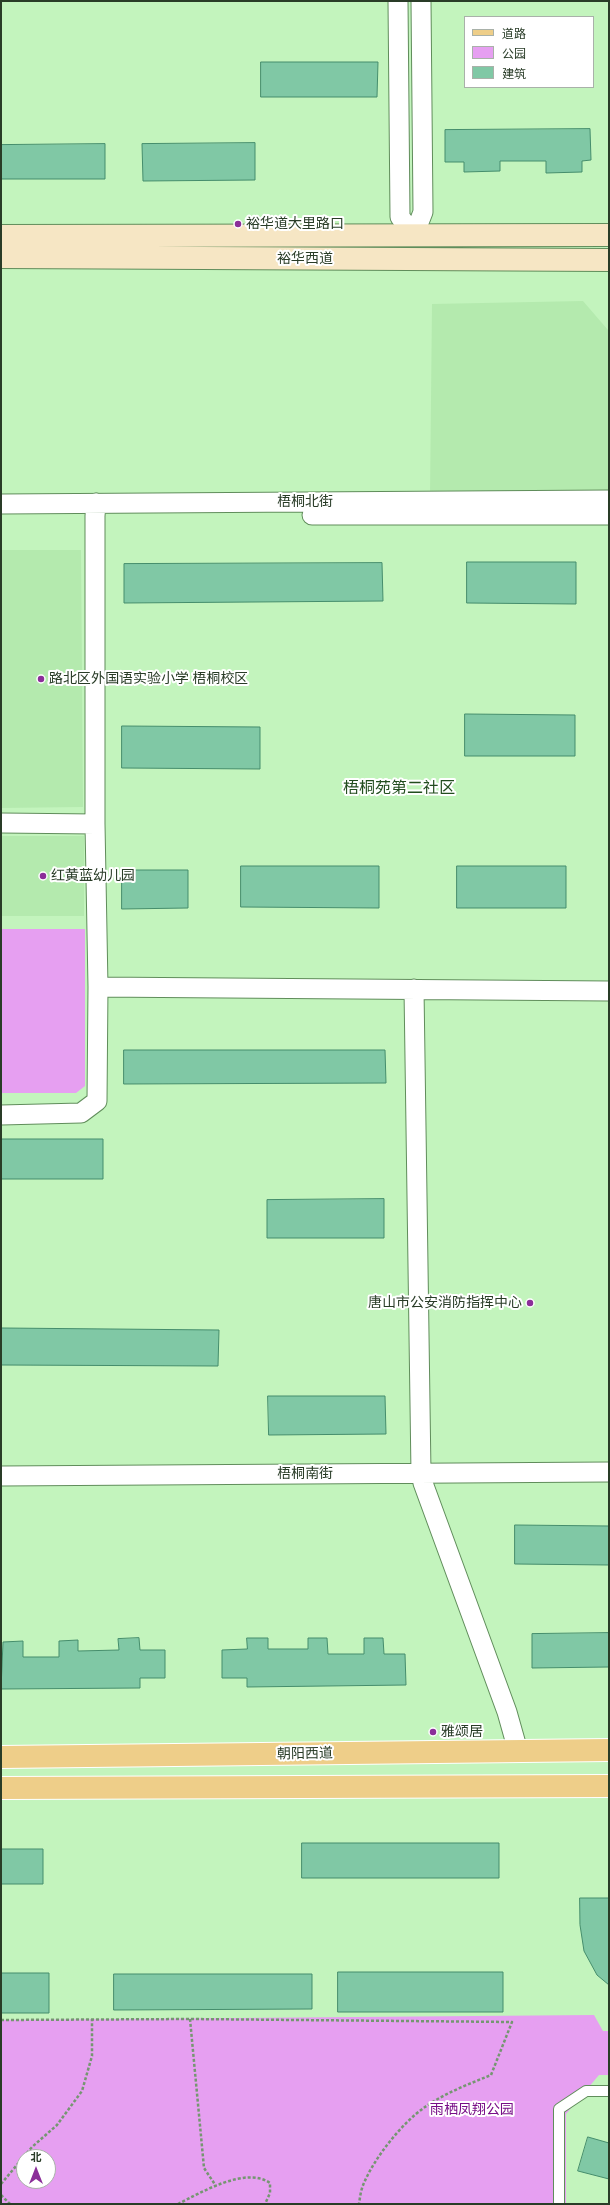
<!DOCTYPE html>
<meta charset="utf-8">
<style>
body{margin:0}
#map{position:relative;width:610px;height:2205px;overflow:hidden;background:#c3f4bd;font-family:"Fira Sans Condensed","Noto Sans SC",sans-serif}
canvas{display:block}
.frame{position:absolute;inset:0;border:2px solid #293c27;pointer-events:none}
.legend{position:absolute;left:464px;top:16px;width:130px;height:72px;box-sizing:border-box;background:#fff;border:1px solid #a9b1a9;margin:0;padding:5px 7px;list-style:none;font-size:12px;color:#293c27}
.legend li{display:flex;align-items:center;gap:8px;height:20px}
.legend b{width:20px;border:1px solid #a9b1a9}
.north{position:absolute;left:16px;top:2149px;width:40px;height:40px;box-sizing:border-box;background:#fff;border:1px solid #a9b1a9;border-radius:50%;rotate:0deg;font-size:11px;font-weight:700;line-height:16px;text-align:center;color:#293c27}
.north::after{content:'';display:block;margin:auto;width:14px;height:18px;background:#8b2e99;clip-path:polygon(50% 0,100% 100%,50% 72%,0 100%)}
</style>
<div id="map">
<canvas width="610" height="2205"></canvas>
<div class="frame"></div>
<ul class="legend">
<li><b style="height:5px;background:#eece89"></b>道路</li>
<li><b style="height:11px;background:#e69ff1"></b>公园</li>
<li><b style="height:11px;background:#80c8a5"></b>建筑</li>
</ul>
<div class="north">北</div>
</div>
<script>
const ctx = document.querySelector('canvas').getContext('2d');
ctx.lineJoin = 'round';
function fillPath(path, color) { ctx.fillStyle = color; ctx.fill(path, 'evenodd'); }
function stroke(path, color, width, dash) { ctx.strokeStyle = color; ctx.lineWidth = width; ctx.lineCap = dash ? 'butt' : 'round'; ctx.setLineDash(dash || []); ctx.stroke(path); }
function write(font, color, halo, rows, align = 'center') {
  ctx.font = font + ' "Fira Sans Condensed","Noto Sans SC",sans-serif'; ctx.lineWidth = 4; ctx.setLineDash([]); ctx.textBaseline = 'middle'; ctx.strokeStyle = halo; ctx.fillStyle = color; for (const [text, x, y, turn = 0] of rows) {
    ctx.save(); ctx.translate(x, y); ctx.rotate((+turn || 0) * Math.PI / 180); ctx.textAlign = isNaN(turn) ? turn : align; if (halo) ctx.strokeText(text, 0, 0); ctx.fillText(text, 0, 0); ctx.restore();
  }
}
fillPath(new Path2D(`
 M583,301L608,330L609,496H430L432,304Z
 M1,550H81L83,807L1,808Z
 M1,836H84V916H1Z`), '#b4eaae');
fillPath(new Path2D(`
 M1,929H85V1086L76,1093H1Z
 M594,2015L603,2031H609V2075H599L566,2114V2204H1V2020ZM24,2157H48V2181H24Z`), '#e69ff1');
const building = new Path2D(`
 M261,62H378L377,97H261Z
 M590,129L591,160L582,161V172L546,173V161H500V171L464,172V162H445V130Z
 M255,143V180L143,181L142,144Z
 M105,144V179H1V145Z
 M467,562H576V604L467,603Z
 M382,563L383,601L124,603V564Z
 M465,714L575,715V756H465Z
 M122,726L260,727V769L122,768Z
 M241,866H379V908L241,907Z
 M457,866H566V908H457Z
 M122,870H188V908L122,909Z
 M124,1050H385L386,1083L124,1084Z
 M1,1139H103V1179H1Z
 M384,1199V1238H267V1200Z
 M1,1328L219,1330L218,1366L1,1365Z
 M268,1396H385L386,1434L269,1435Z
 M515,1525L609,1526V1565L515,1564Z
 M609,1633V1667L532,1668V1634Z
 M139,1638L140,1650H165V1678H140V1688L1,1689L3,1642L23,1641V1657H59V1641L78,1640V1651L119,1650L118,1639Z
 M247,1638H268V1649H308V1638H327L328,1654H364V1638H383L384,1654H405L406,1685L247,1687V1678H222V1650L247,1649Z
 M302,1843H499V1878H302Z
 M1,1849H43V1884H1Z
 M580,1898H609V1985L597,1975L584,1951L580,1925Z
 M338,1972H503V2012H338Z
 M1,1973H49V2013H1Z
 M114,1974H312V2009L114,2010Z
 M588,2137L609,2143V2179L578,2171Z`);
fillPath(building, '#80c8a5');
stroke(building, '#458d6c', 1);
const service = new Path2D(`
 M559,2204V2109L586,2091H609`);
const minor = new Path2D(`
 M398,1L400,217L414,235
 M414,235L423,212L421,1
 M1,504L609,500
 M312,515H609
 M1,823L95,824
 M98,987L609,991
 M414,989L421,1473L423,1483L507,1712L518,1751
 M1,1115L81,1113L97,1101L98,987L95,824V516L96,503
 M1,1476L609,1472`);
const secondary = new Path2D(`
 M1,236L609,235
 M1,257L609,260`);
const primary = new Path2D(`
 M1,1757L609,1750
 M1,1788L609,1786`);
stroke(service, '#608d5b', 12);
stroke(minor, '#608d5b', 21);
stroke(secondary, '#608d5b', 24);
stroke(primary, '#fff', 24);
stroke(new Path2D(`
 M190,2019L204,2168L216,2186
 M1,2020L190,2019L512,2022L491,2075C469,2084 445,2093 425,2107C402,2123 375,2157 364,2183C361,2189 360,2197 359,2204
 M1,2184L32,2147L57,2125L82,2091L92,2056V2019
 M1,2195L10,2204
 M178,2204C202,2192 246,2166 270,2183V2193L265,2204`), '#759671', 2.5, [3, 2]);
stroke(service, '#fff', 10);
stroke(minor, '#fff', 19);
stroke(secondary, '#f6e6c4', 22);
stroke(primary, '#eece89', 22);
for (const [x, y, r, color] of [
 [238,224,4,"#8b2e99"],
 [41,679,4,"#8b2e99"],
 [43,876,4,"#8b2e99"],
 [530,1303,4,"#8b2e99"],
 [433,1732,4,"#8b2e99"]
]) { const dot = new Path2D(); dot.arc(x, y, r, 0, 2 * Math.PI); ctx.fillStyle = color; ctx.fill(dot); stroke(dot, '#fff', 1.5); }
write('14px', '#293c27', '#fff', [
 ["裕华道大里路口",246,224],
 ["路北区外国语实验小学 梧桐校区",49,679],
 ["红黄蓝幼儿园",51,876],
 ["唐山市公安消防指挥中心",522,1303,"right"],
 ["雅颂居",441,1732]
], 'left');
write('14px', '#293c27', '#fff', [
 ["裕华西道",305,259],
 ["梧桐北街",305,502],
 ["梧桐南街",305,1474],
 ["朝阳西道",305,1754,-1]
]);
write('14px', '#780e87', '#fff', [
 ["雨栖凤翔公园",472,2110]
]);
write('16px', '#224d1e', '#fff', [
 ["梧桐苑第二社区",399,789]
]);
</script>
